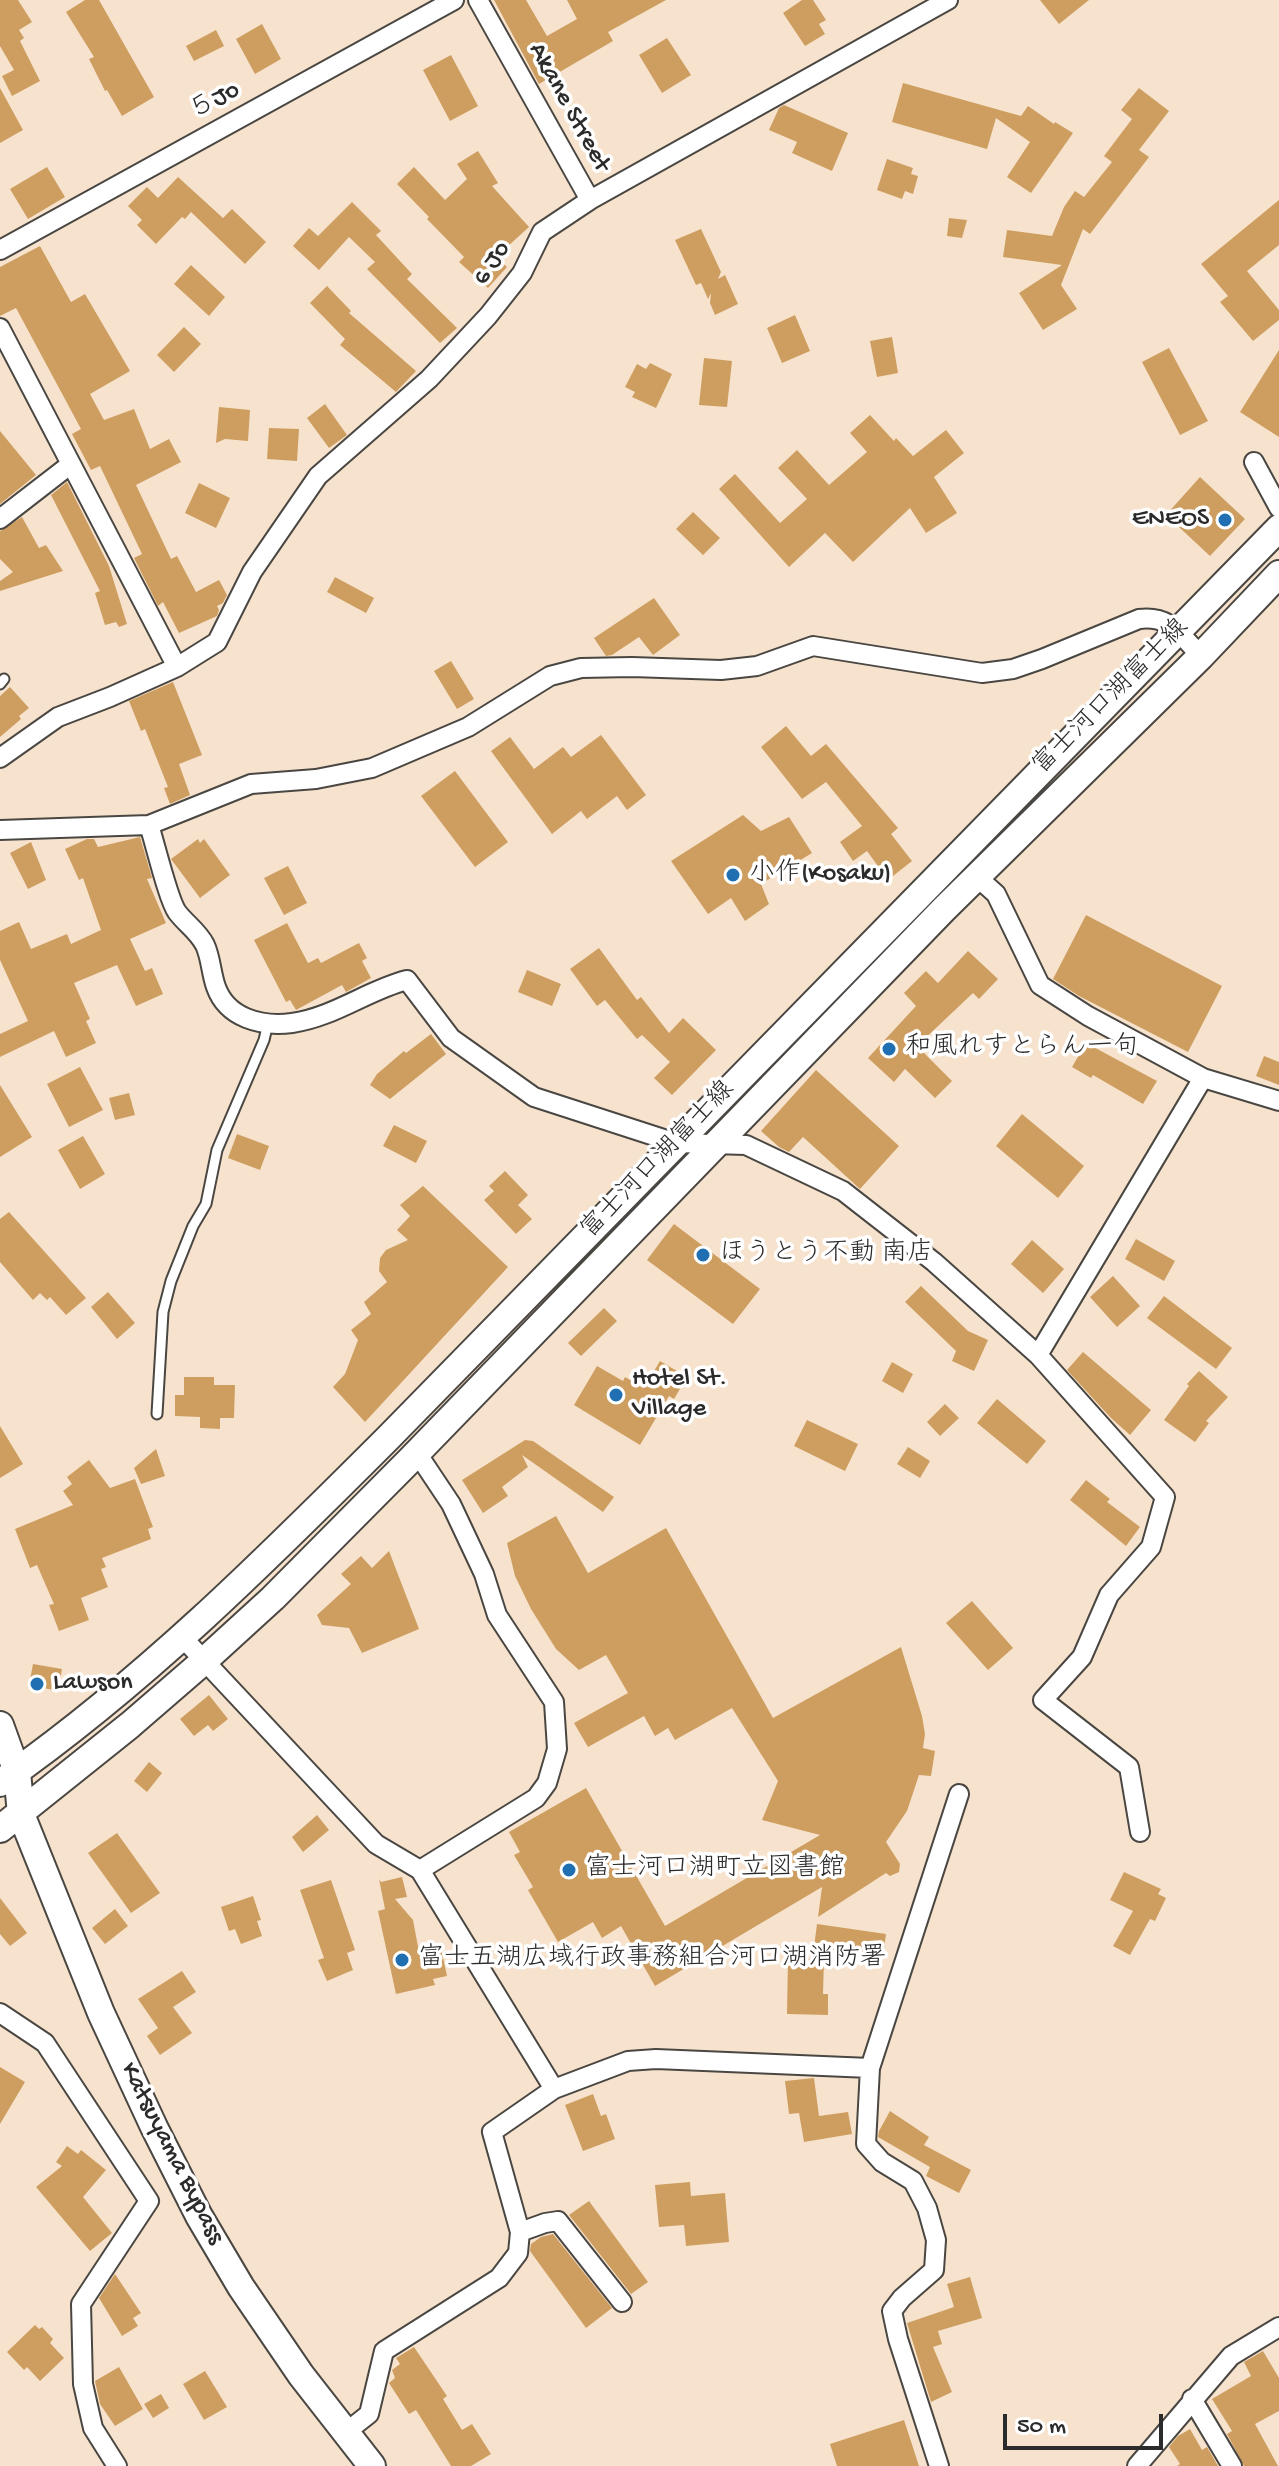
<!DOCTYPE html>
<meta charset="utf-8">
<style>
body{margin:0}
#map{position:relative;width:1279px;height:2466px;overflow:hidden;background:#f7e3cd;font-family:"Gochi Hand",sans-serif}
canvas{display:block}
.scale{position:absolute;left:1003px;top:2414px;width:160px;height:36px;box-sizing:border-box;border:4px solid #2b2b2b;border-top:0;padding-left:10px;font-size:24px;line-height:28px;white-space:nowrap;color:#2b2b2b;-webkit-text-stroke:6px #fff;paint-order:stroke}
</style>
<div id="map">
<canvas width="1279" height="2466"></canvas>
<div class="scale">50 m</div>
</div>
<script>
const ctx = document.querySelector('canvas').getContext('2d');
ctx.lineJoin = 'round';
function fillPath(path, color) { ctx.fillStyle = color; ctx.fill(path, 'evenodd'); }
function stroke(path, color, width, dash) { ctx.strokeStyle = color; ctx.lineWidth = width; ctx.lineCap = dash ? 'butt' : 'round'; ctx.setLineDash(dash || []); ctx.stroke(path); }
function write(font, color, halo, rows, align = 'center') {
  ctx.font = font + ' "Gochi Hand","Klee One",sans-serif'; ctx.lineWidth = 7; ctx.setLineDash([]); ctx.textBaseline = 'middle'; ctx.strokeStyle = halo; ctx.fillStyle = color; for (const [text, x, y, turn = 0] of rows) {
    ctx.save(); ctx.translate(x, y); ctx.rotate((+turn || 0) * Math.PI / 180); ctx.textAlign = isNaN(turn) ? turn : align; if (halo) ctx.strokeText(text, 0, 0); ctx.fillText(text, 0, 0); ctx.restore();
  }
}
fillPath(new Path2D(`
 M0,0H18L32,22L19,30L24,38L20,41L40,81L12,96L2,76L14,70L0,46Z
 M85,0H99L154,97L122,116L107,90L105,91L89,59L94,57L66,12Z
 M494,0H526L547,36L577,19L567,0H666L608,32L613,41L539,84Z
 M802,0H813L826,20L819,24L825,34L805,46L783,13Z
 M1040,0H1089L1059,24Z
 M262,24L281,59L255,74L236,39Z
 M216,30L224,46L194,61L186,46Z
 M667,38L691,75L662,93L639,55Z
 M451,55L478,106L450,121L423,70Z
 M903,83L1021,116L1028,106L1054,124L1055,122L1073,133L1031,193L1007,177L1030,142L996,118L987,149L892,122Z
 M0,88L23,130L0,143Z
 M1139,88L1169,111L1139,150L1149,157L1090,234L1083,229L1061,285L1077,309L1043,330L1019,293L1062,265L1003,257L1007,230L1052,236L1064,207L1075,191L1084,197L1112,162L1104,156L1132,119L1121,110Z
 M784,105L848,133L832,171L792,153L797,142L769,130L779,108Z
 M478,151L498,183L492,186L529,227L496,257L507,267L488,288L459,262L464,257L427,219L429,217L397,184L414,167L445,200L467,179L457,164Z
 M887,159L913,168L911,174L918,176L913,194L905,191L902,199L877,190Z
 M47,167L65,197L28,219L10,189Z
 M178,177L223,218L232,209L266,242L245,264L191,212L185,219L182,217L156,244L137,225L142,220L128,206L147,187L158,198Z
 M1279,200V245L1247,271L1279,310V320L1253,341L1220,302L1228,296L1201,264Z
 M352,202L381,231L376,235L412,274L407,279L457,328L440,343L367,269L375,262L349,237L319,270L293,246L309,228L318,236Z
 M949,218L967,220L962,238L947,236Z
 M701,229L721,272L718,279L725,275L738,304L715,315L710,303L711,293L708,299L701,283L696,285L675,240Z
 M40,246L71,302L85,294L130,371L90,394L104,420L134,409L150,449L169,439L181,462L136,485L171,559L177,556L196,592L219,580L227,595L223,603L217,606L219,610L217,616L179,633L163,602L158,606L134,558L142,554L100,466L91,470L72,434L81,429L16,308L0,316V267Z
 M191,265L225,297L209,316L174,284Z
 M327,286L351,311L349,313L416,371L396,392L340,345L345,339L310,303Z
 M795,315L810,351L782,363L767,328Z
 M184,327L201,344L174,372L157,355Z
 M892,337L898,373L877,377L870,341Z
 M1169,348L1208,421L1180,435L1142,362Z
 M1279,350V437L1240,412Z
 M704,358L732,361L727,407L699,405Z
 M650,363L672,374L656,408L632,397L635,392L625,387L637,364L646,369Z
 M325,404L347,435L329,448L307,418Z
 M219,407L250,410L248,441L225,439L216,443Z
 M870,415L894,441L896,438L913,456L946,430L964,453L934,477L957,513L926,533L910,508L853,562L825,533L789,567L719,489L735,474L780,523L807,499L778,468L797,450L829,485L867,452L850,433Z
 M269,428L299,429L297,461L267,459Z
 M0,431L36,475L0,504Z
 M1200,477L1245,519L1210,556L1166,515Z
 M67,482L109,566L127,624L119,627L116,622L105,625L95,593L100,591L51,495Z
 M199,483L230,498L216,528L185,513Z
 M693,512L720,538L703,555L676,529Z
 M22,517L39,548L46,545L63,571L0,591V581L13,572L0,559V531Z
 M335,577L374,598L366,613L327,592Z
 M654,598L680,635L653,655L639,637L612,655L606,656L594,638Z
 M451,661L474,699L457,709L434,671Z
 M173,682L202,755L179,764L190,795L170,804L164,788L168,787L145,729L141,731L129,701Z
 M10,687L29,708L19,716L21,719L0,737V696Z
 M786,726L811,756L826,744L898,828L891,834L912,861L888,880L867,851L853,861L840,842L862,826L826,782L802,799L761,747Z
 M601,735L646,795L627,810L617,796L587,819L581,811L552,834L491,751L510,737L534,769L563,747L571,757Z
 M455,771L508,842L475,867L421,796Z
 M743,815L761,831L789,817L812,853L761,884L769,904L745,921L731,898L708,914L671,861Z
 M140,837L152,878L147,879L166,923L130,939L145,971L152,968L163,994L136,1006L117,965L74,983L90,1019L86,1021L96,1043L66,1057L54,1031L0,1057V1034L28,1021L0,960V931L19,922L31,949L67,934L71,944L101,930L83,878L79,880L65,849L87,839H94L98,847Z
 M198,839L200,843L204,839L230,875L200,898L171,859Z
 M31,842L46,880L28,889L10,853Z
 M288,866L307,903L284,915L264,878Z
 M1086,915L1222,986L1188,1052L1079,996L1053,979Z
 M287,923L308,963L318,958L321,963L359,943L367,958L362,961L371,978L346,992L342,985L296,1010L290,1000L286,1002L254,940Z
 M599,948L637,1000L641,997L669,1033L683,1018L716,1050L672,1095L654,1078L670,1062L642,1035L637,1039L605,1000L597,1006L570,969Z
 M968,951L998,979L979,999L973,993L917,1046L952,1081L935,1098L905,1069L894,1082L868,1058L916,1006L904,993L926,971L938,983Z
 M527,970L561,984L552,1006L518,992Z
 M431,1034L446,1054L390,1099L370,1085L377,1074L404,1051L406,1053Z
 M1086,1043L1157,1081L1143,1104L1093,1075L1091,1078L1072,1067Z
 M1264,1056L1279,1062V1085L1256,1076Z
 M80,1067L103,1110L69,1127L47,1084Z
 M816,1070L899,1146L860,1189L803,1137L789,1152L779,1147L761,1131Z
 M0,1085L32,1137L0,1157Z
 M129,1093L135,1115L115,1120L109,1098Z
 M1022,1114L1084,1166L1058,1198L996,1146Z
 M394,1125L427,1141L416,1163L383,1146Z
 M237,1134L269,1146L260,1170L228,1158Z
 M83,1136L105,1174L80,1189L58,1150Z
 M505,1171L528,1195L518,1205L532,1219L516,1234L484,1200L494,1191L489,1186Z
 M423,1186L508,1267L365,1422L333,1387L345,1374L358,1340L351,1330L371,1314L364,1302L387,1282L379,1271L380,1258L386,1250L408,1240L397,1230L410,1216L400,1205Z
 M9,1212L86,1298L66,1315L50,1297L47,1300L40,1293L33,1300L0,1262V1219Z
 M674,1224L760,1289L733,1324L647,1260Z
 M1136,1239L1175,1261L1164,1281L1125,1259Z
 M1032,1240L1064,1269L1043,1293L1011,1264Z
 M1113,1276L1140,1306L1117,1327L1090,1297Z
 M921,1286L968,1331L988,1340L974,1371L952,1361L956,1351L905,1302Z
 M108,1292L135,1323L117,1339L91,1307Z
 M1164,1296L1232,1348L1216,1369L1147,1318Z
 M604,1308L617,1321L581,1356L568,1343Z
 M1083,1352L1151,1410L1130,1435L1111,1418L1067,1370Z
 M660,1361L687,1377L674,1399L669,1396L640,1445L574,1405L597,1366L623,1381L625,1377L644,1388Z
 M892,1362L913,1374L903,1393L882,1381Z
 M1199,1371L1228,1397L1206,1421L1209,1423L1195,1442L1164,1420L1189,1386L1187,1384Z
 M184,1377H214V1385H235L234,1418H220V1429L200,1428V1417L175,1416V1395H184Z
 M997,1399L1046,1441L1027,1464L977,1423Z
 M945,1404L959,1418L940,1436L927,1422Z
 M807,1420L858,1444L845,1471L794,1446Z
 M0,1426L23,1464L0,1478Z
 M525,1440L533,1441L614,1497L603,1512L522,1455L528,1467L502,1487L508,1496L483,1513L462,1480Z
 M908,1447L930,1461L920,1478L897,1464Z
 M156,1449L165,1476L141,1484L134,1468Z
 M89,1460L110,1488L135,1479L153,1527L148,1529L151,1539L102,1558L106,1567L101,1569L108,1587L81,1598L89,1620L59,1631L49,1605L54,1604L37,1565L30,1568L15,1529L73,1505L63,1491L72,1484L67,1477Z
 M1086,1480L1110,1499L1107,1502L1140,1527L1126,1546L1070,1500Z
 M556,1516L588,1573L666,1528L773,1718L901,1647L922,1716L925,1734L923,1748L935,1751L931,1776L919,1775L907,1811L886,1842L900,1864L899,1872L890,1876L886,1873L818,1917L822,1887L655,1986L621,1926L602,1938L593,1922L558,1942L528,1890L533,1887L514,1855L520,1852L509,1832L586,1788L665,1926L820,1835L762,1820L778,1781L732,1708L675,1740L668,1728L655,1736L644,1716L588,1747L574,1723L628,1693L606,1655L579,1670L556,1649L531,1609L515,1576L507,1543Z
 M389,1551L419,1629L362,1653L349,1628L322,1625L317,1615L351,1584L341,1574L361,1556L372,1568Z
 M972,1601L1013,1648L988,1670L946,1623Z
 M33,1664L62,1669L58,1691L29,1685Z
 M209,1695L228,1719L213,1731L208,1725L194,1736L180,1719Z
 M149,1762L162,1773L147,1792L134,1781Z
 M317,1815L329,1830L303,1852L292,1837Z
 M117,1833L160,1893L131,1913L88,1853Z
 M1124,1872L1161,1889L1158,1894L1166,1898L1155,1921L1150,1919L1130,1955L1113,1946L1133,1911L1110,1900Z
 M402,1877L407,1897L395,1899L413,1920L419,1952L441,1948L447,1976L433,1979L435,1985L396,1994L378,1911L385,1909L379,1879L381,1882Z
 M331,1880L355,1950L347,1953L353,1970L327,1981L318,1960L324,1958L300,1890Z
 M253,1896L261,1920L257,1921L262,1936L241,1944L235,1929L229,1931L221,1907Z
 M0,1898L27,1933L10,1946L0,1934Z
 M115,1909L128,1926L105,1944L92,1928Z
 M817,1924L886,1934L883,1957L814,1947Z
 M788,1958L824,1959L823,1994H828V2015L787,2014Z
 M182,1971L196,1992L173,2007L192,2033L160,2055L147,2036L158,2028L138,1999Z
 M0,2067L25,2082L0,2124Z
 M814,2078L819,2116L848,2112L852,2134L804,2142L799,2113L789,2114L785,2081Z
 M593,2094L601,2116L606,2114L615,2139L583,2151L565,2105Z
 M890,2111L929,2137L924,2145L971,2170L959,2193L926,2176L930,2167L878,2137L879,2131Z
 M67,2146L78,2154L81,2150L106,2170L83,2197L112,2233L90,2251L36,2187L62,2166L56,2162Z
 M690,2182L691,2196L725,2193L729,2242L686,2246L684,2225L659,2227L655,2185Z
 M589,2201L648,2282L631,2294L569,2215Z
 M553,2234L612,2308L586,2328L530,2251L531,2244L541,2237Z
 M115,2274L141,2313L133,2318L138,2326L122,2336L99,2298Z
 M970,2277L982,2318L938,2331L942,2344L933,2347L952,2392L931,2402L907,2323L954,2307L947,2284Z
 M35,2325L39,2329L42,2327L53,2339L50,2343L64,2358L40,2381L27,2367L24,2370L7,2352Z
 M414,2347L447,2396L443,2399L462,2430L472,2424L491,2454L471,2466H451L416,2410L409,2414L389,2383L395,2378L392,2370L400,2364L396,2358Z
 M1263,2351L1279,2378V2411L1255,2424L1278,2466H1244L1227,2434L1232,2431L1212,2399L1251,2376L1244,2362Z
 M119,2367L143,2409L115,2426L100,2404L95,2381Z
 M205,2371L227,2407L204,2420L183,2384Z
 M161,2394L169,2408L153,2418L144,2404Z
 M904,2420L919,2466H837L830,2444Z
 M1190,2429L1202,2450L1207,2447L1218,2466H1177L1180,2464L1169,2447L1178,2436Z`), '#ce9e60');
const service = new Path2D(`
 M0,684L4,679
 M157,1414L163,1312L171,1281L193,1226L206,1204L217,1150L264,1040L268,1023`);
const minor = new Path2D(`
 M478,0L590,200
 M0,250L454,0
 M0,328L177,667
 M1254,462L1279,508
 M0,519L71,464
 M0,758L58,717L110,697L177,667L217,642L252,572L318,476L429,379L488,316L522,273L542,232L590,200L948,0
 M149,825L251,784L316,779L372,768L468,727L550,676L581,668L632,667L721,670L757,666L813,646L982,673L1013,669L1042,659L1139,619C1171,615 1180,635 1201,656
 M0,830L149,825C155,843 168,899 177,912C186,924 198,931 205,945C211,958 211,973 216,987C227,1018 261,1027 292,1023C334,1017 368,990 407,980L451,1038L534,1097L676,1143L746,1145L843,1191L934,1262L1038,1355L1165,1497L1151,1547L1109,1595L1082,1657L1043,1700L1129,1767L1140,1832
 M977,877L996,894L1040,985L1088,1016L1203,1078L1279,1101
 M1038,1355L1203,1078
 M417,1453L451,1504L484,1574L497,1615L554,1702L557,1749L547,1783L536,1798L420,1870
 M183,1638L376,1844L420,1870L554,2089L492,2132L520,2232L518,2253L499,2278L384,2351L369,2414L345,2433
 M0,2013L45,2043L149,2201L81,2304L83,2384L93,2428L117,2466
 M554,2089L628,2061L656,2059L870,2068
 M520,2232L545,2223L558,2221L622,2302
 M1192,2399L1232,2466
 M939,2466L898,2339L892,2311L902,2298L934,2270L936,2240L927,2208L913,2181L882,2162L866,2144L870,2068L959,1794
 M1137,2466L1231,2356L1279,2327`);
const secondary = new Path2D(`
 M0,1725L17,1772L21,1814L101,2013L154,2127L199,2216L241,2287L301,2375L372,2466
 M0,1783C143,1683 265,1561 388,1438L1279,528
 M0,1829L130,1725L204,1661L273,1598L410,1460L944,909L1201,656L1279,574`);
stroke(service, '#4a4743', 13);
stroke(minor, '#4a4743', 22);
stroke(secondary, '#4a4743', 30);
stroke(service, '#fff', 9);
stroke(minor, '#fff', 18);
stroke(secondary, '#fff', 26);
for (const [x, y, r, color] of [
 [1225,520,8,"#1f6fb2"],
 [733,875,8,"#1f6fb2"],
 [889,1049,8,"#1f6fb2"],
 [703,1255,8,"#1f6fb2"],
 [616,1395,8,"#1f6fb2"],
 [37,1684,8,"#1f6fb2"],
 [569,1870,8,"#1f6fb2"],
 [402,1960,8,"#1f6fb2"]
]) { const dot = new Path2D(); dot.arc(x, y, r, 0, 2 * Math.PI); ctx.fillStyle = color; ctx.fill(dot); stroke(dot, '#fff', 3); }
write('26px', '#2b2b2b', '#fff', [
 ["５Jo",215,102,-29],
 ["Akane Street",568,108,61],
 ["6 Jo",493,264,-57],
 ["富士河口湖富士線",1112,698,-45],
 ["富士河口湖富士線",659,1161,-46],
 ["Katsuyama Bypass",171,2154,63]
]);
write('26px', '#2b2b2b', '#fff', [
 ["ENEOS",1209,520,"right"],
 ["小作(Kosaku)",749,875],
 ["和風れすとらん一句",905,1049],
 ["ほうとう不動 南店",719,1255],
 ["Hotel St.",632,1380],
 ["Village",632,1410],
 ["Lawson",53,1684],
 ["富士河口湖町立図書館",585,1870],
 ["富士五湖広域行政事務組合河口湖消防署",418,1960]
], 'left');
</script>
